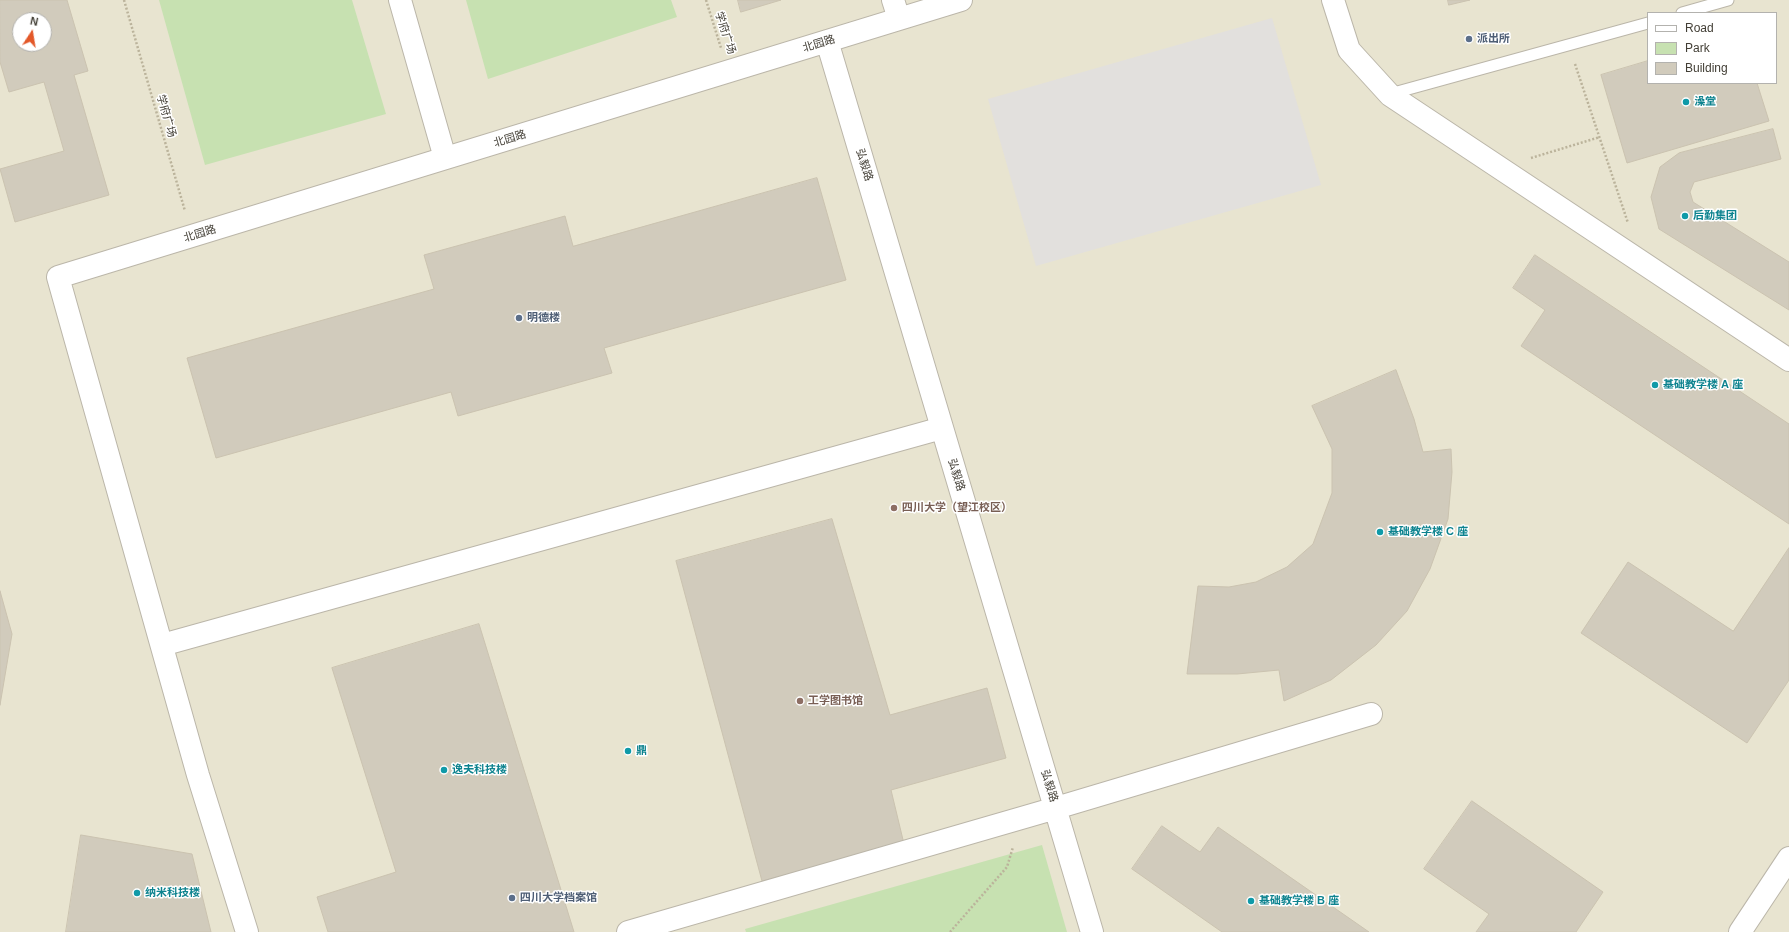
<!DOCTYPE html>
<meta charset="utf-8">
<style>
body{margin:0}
#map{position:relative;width:1789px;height:932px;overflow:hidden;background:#f0eee5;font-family:Arial,sans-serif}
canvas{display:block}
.legend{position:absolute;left:1647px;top:12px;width:130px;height:72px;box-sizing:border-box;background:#fff;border:1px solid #b3b2ae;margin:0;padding:5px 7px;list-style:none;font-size:12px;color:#423e35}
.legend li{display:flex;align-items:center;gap:8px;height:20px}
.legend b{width:20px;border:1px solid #b3b2ae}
.north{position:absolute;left:12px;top:12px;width:40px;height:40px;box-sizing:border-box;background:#fff;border:1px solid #b3b2ae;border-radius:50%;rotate:12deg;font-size:11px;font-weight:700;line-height:16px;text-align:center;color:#423e35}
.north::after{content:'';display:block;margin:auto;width:14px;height:18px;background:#e35829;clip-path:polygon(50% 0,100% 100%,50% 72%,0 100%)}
</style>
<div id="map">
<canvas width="1789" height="932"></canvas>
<ul class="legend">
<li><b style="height:5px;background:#fff"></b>Road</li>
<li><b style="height:11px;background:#c7e1b1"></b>Park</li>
<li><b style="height:11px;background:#d1cbbc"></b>Building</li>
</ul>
<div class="north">N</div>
</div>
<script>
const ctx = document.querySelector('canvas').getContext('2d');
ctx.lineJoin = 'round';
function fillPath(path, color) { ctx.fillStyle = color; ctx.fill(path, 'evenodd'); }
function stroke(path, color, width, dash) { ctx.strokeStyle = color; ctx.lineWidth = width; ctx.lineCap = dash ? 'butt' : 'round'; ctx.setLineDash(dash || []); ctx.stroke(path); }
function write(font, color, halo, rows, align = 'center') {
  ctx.font = font + ' Arial,"Noto Sans SC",sans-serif'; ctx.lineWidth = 3; ctx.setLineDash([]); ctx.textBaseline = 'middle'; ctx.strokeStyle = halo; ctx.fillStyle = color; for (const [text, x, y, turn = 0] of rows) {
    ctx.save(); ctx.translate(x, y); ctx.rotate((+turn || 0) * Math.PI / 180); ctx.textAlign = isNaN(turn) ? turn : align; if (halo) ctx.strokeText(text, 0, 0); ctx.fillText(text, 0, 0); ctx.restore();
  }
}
fillPath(new Path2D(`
 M0,0H1789V932H0ZM1648,13H1776V83H1648ZM20,20H44V44H20Z`), '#e8e4d0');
fillPath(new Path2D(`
 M159,0H352L386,114L205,165Z
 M466,0H671L677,17L488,79Z
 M1042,845L1067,932H746L745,929Z`), '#c7e1b1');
fillPath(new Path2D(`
 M1272,18L1321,185L1036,266L988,99Z`), '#e2e0dd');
const building = new Path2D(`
 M0,0H67L88,71L74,75L109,195L15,222L0,169L64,151L44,82L9,92L0,62ZM20,20H44V44H20Z
 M738,0H781L741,12Z
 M1448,0H1470L1449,5Z
 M1648,61V83H1757L1769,121L1627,163L1601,75Z
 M1773,129L1781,159L1694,182L1690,192L1693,202L1789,262V310L1659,229L1651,197L1660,167L1679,153Z
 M817,178L846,280L604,348L612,373L458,416L451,392L216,458L187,358L434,289L424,255L565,216L573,246Z
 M1535,255L1789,424V524L1521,346L1545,310L1513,288Z
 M1396,370L1414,419L1423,452L1451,449L1452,472L1448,519L1430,569L1407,611L1376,645L1331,680L1284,701L1279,670L1237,674H1187L1198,586L1229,587L1256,582L1287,567L1313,544L1332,493V449L1312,406Z
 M832,519L890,715L987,688L1006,758L891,790L904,844L762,881L676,561Z
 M1789,548V680L1747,743L1581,633L1628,562L1733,631Z
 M0,591L12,634L0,705Z
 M479,624L574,932H328L317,897L396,872L332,668Z
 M1472,801L1603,892L1576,932H1476L1489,914L1424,869Z
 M1162,826L1200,852L1218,827L1369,932H1222L1132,869Z
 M81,835L192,854L211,932H66Z`);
fillPath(building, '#d1cbbc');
stroke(building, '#cbc3b0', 1);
const lane = new Path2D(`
 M1682,13L1728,0
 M1390,94L1648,23`);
const street = new Path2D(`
 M400,0L445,158
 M893,0L899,19
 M1333,0L1349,50L1390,95L1789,360
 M827,41L1092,932
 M162,645L942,428
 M247,932L198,775L58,277L961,0
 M628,932L1056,808L1371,714
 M1740,932L1789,858`);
stroke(lane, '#bbb6a9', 13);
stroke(street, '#bbb6a9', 24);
stroke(new Path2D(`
 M124,0L185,211
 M706,0L721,48
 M1575,64L1628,223
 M1531,158L1600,137
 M950,932L1007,867L1013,847`), '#bbb39b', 2.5, [2, 2]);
stroke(lane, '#fff', 11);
stroke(street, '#fff', 22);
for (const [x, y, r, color] of [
 [1469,39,4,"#5c6f8a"],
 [1686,102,4,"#0f9aa8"],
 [1685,216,4,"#0f9aa8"],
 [519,318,4,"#5c6f8a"],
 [1655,385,4,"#0f9aa8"],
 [894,508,4,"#8d6e63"],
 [1380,532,4,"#0f9aa8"],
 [800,701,4,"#8d6e63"],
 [628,751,4,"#0f9aa8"],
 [444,770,4,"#0f9aa8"],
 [137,893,4,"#0f9aa8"],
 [512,898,4,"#5c6f8a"],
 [1251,901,4,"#0f9aa8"]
]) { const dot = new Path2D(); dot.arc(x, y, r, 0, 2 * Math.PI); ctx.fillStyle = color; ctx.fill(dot); stroke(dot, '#fff', 1.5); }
write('11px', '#423e35', '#fff', [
 ["学府广场",725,33,72],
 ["北园路",819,44,-17],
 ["学府广场",166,116,74],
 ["北园路",510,139,-17],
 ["弘毅路",864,165,73],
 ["北园路",200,234,-17],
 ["弘毅路",956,475,73],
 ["弘毅路",1049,786,73]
]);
write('bold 11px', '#4e5e75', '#fff', [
 ["派出所",1477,39],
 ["明德楼",527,318],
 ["四川大学档案馆",520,898]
], 'left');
write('bold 11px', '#0d838f', '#fff', [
 ["澡堂",1694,102],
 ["后勤集团",1693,216],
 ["基础教学楼 A 座",1663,385],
 ["基础教学楼 C 座",1388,532],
 ["鼎",636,751],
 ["逸夫科技楼",452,770],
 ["纳米科技楼",145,893],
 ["基础教学楼 B 座",1259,901]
], 'left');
write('bold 11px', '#785e54', '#fff', [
 ["四川大学（望江校区）",902,508],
 ["工学图书馆",808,701]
], 'left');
</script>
